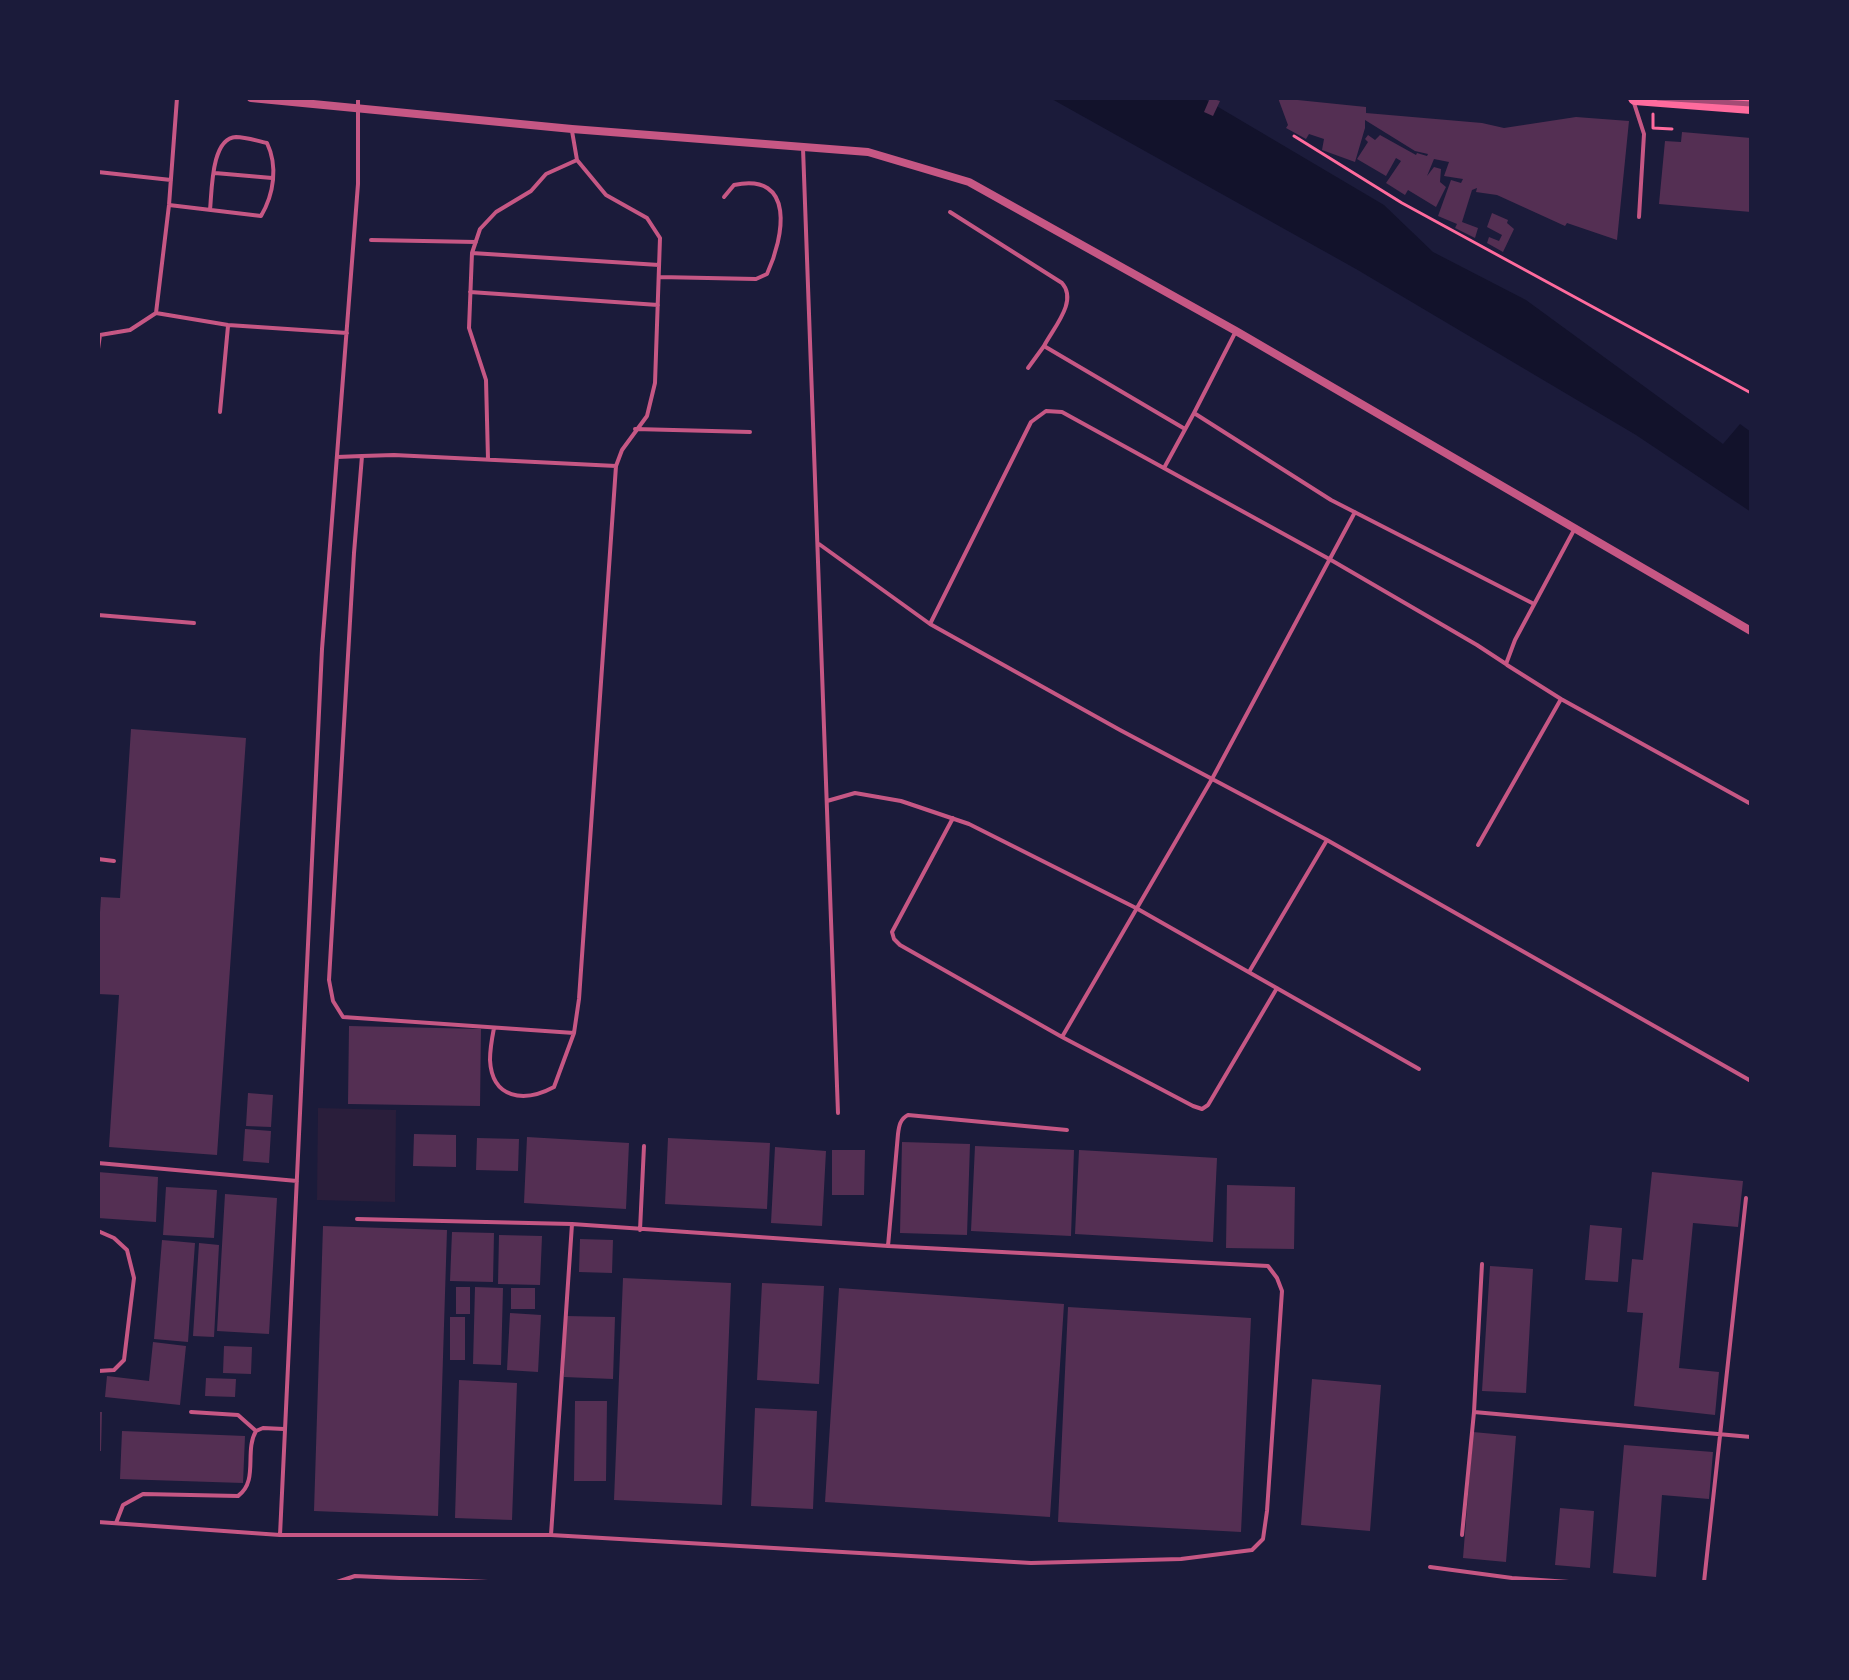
<!DOCTYPE html>
<style>
body{margin:0}
#map{position:relative;width:1849px;height:1680px;overflow:hidden;background:#1b1b3a;font-family:"PT Sans Narrow",sans-serif}
canvas{display:block}
.frame{position:absolute;inset:0;border:100px solid #1b1b3a;pointer-events:none}
</style>
<div id="map">
<canvas width="1849" height="1680"></canvas>
<div class="frame"></div>
</div>
<script>
const ctx = document.querySelector('canvas').getContext('2d');
ctx.lineJoin = 'round';
function fillPath(path, color) { ctx.fillStyle = color; ctx.fill(path, 'evenodd'); }
function stroke(path, color, width, dash) { ctx.strokeStyle = color; ctx.lineWidth = width; ctx.lineCap = dash ? 'butt' : 'round'; ctx.setLineDash(dash || []); ctx.stroke(path); }
fillPath(new Path2D(`
 M318,1108L396,1110L395,1202L317,1200Z`), '#2a1e3b');
fillPath(new Path2D(`
 M1050,98H1203L1384,205L1433,252L1526,300L1723,444L1740,424L1751,432V512L1636,435L1356,269Z`), '#12122b');
fillPath(new Path2D(`
 M1210,98L1220,101L1213,116L1204,112Z
 M1278,98L1366,107V113L1482,123L1504,128L1576,117L1629,121L1617,240L1567,223L1565,226L1497,195L1476,192L1477,188L1472,190L1462,222L1478,228L1475,238L1455,228L1457,224L1438,216L1451,180L1461,183L1463,179L1444,176L1449,162L1434,159L1427,176L1434,167L1441,169L1440,182L1446,187L1436,207L1408,190L1405,195L1386,183L1401,161L1396,158L1386,176L1357,159L1368,142L1365,139L1368,135L1375,140L1380,135L1416,155L1417,153L1427,156L1428,154L1415,151L1365,120V128L1355,162L1322,150L1324,139L1309,134L1306,139L1286,128L1288,125Z
 M1682,132L1751,138V212L1659,204L1665,141L1681,142Z
 M1492,213L1508,220L1507,223L1514,229L1503,252L1487,243L1489,237L1499,241L1502,235L1487,227Z
 M131,729L246,738L217,1155L109,1147L119,995L98,994V942L101,897L120,898Z
 M349,1026L481,1029L480,1106L348,1104Z
 M248,1093L273,1095L271,1127L246,1126Z
 M245,1129L271,1131L269,1163L243,1161Z
 M414,1134L456,1135V1167L413,1166Z
 M527,1137L629,1143L626,1209L524,1203Z
 M477,1138L519,1139L518,1171L476,1170Z
 M668,1138L770,1143L767,1209L665,1204Z
 M902,1142L970,1144L967,1235L900,1233Z
 M975,1146L1074,1150L1071,1236L971,1231Z
 M775,1147L826,1151L822,1226L771,1223Z
 M832,1150H865L864,1195H832Z
 M1079,1150L1217,1158L1213,1242L1075,1234Z
 M98,1172L158,1177L156,1222L98,1218Z
 M1652,1172L1743,1181L1738,1227L1693,1223L1679,1368L1719,1372L1715,1415L1634,1406L1643,1313L1627,1312L1632,1259L1643,1260Z
 M1227,1185L1295,1187L1294,1249L1226,1248Z
 M166,1187L217,1190L214,1238L163,1235Z
 M225,1194L277,1198L269,1334L217,1331Z
 M1590,1225L1622,1228L1618,1282L1585,1280Z
 M323,1226L447,1230L438,1516L314,1511Z
 M452,1232L494,1233L493,1282L450,1281Z
 M499,1235L542,1236L540,1285L498,1284Z
 M580,1239L613,1240L612,1273L579,1272Z
 M162,1240L195,1243L188,1342L154,1339Z
 M199,1243L219,1245L214,1337L193,1336Z
 M1490,1266L1533,1269L1526,1393L1482,1391Z
 M623,1278L731,1283L722,1505L614,1500Z
 M762,1283L824,1286L819,1384L757,1380Z
 M456,1287H470V1314H456Z
 M475,1287L503,1288L501,1365L473,1364Z
 M511,1288H535V1309H511Z
 M839,1288L1064,1304L1050,1517L825,1502Z
 M1068,1307L1251,1318L1241,1532L1058,1522Z
 M510,1313L541,1315L538,1372L507,1370Z
 M566,1316L615,1317L613,1379L564,1377Z
 M450,1317H465V1360H450Z
 M153,1342L186,1346L180,1405L105,1397L107,1376L149,1381Z
 M224,1346L252,1347L251,1374L223,1373Z
 M206,1378L236,1379L235,1397L205,1396Z
 M1312,1379L1381,1385L1370,1531L1301,1525Z
 M459,1380L517,1383L512,1520L455,1518Z
 M575,1401H607L606,1481H574Z
 M755,1408L817,1411L813,1509L751,1506Z
 M98,1412H102L101,1451H98Z
 M122,1431L245,1436L243,1483L120,1479Z
 M1473,1432L1516,1436L1506,1562L1463,1558Z
 M1624,1445L1713,1452L1709,1499L1662,1495L1656,1577L1613,1573Z
 M1560,1508L1594,1511L1590,1568L1555,1565Z`), '#542f53');
stroke(new Path2D(`
 M1653,114V128L1672,129
 M1294,136L1402,203L1751,393`), '#ff6b9d', 3);
stroke(new Path2D(`
 M1633,100L1644,134L1639,217
 M572,131L577,160L606,195L647,218L660,238L655,383L647,416L622,450L616,466L579,999L574,1033L343,1017L333,1001L329,980L354,553L362,456L394,455L616,466
 M803,148L838,1113
 M98,172L171,180
 M215,173L272,178
 M169,205L261,216C274,194 278,166 267,143C257,141 246,137 236,137C211,138 212,191 210,210
 M950,212L1062,283C1078,301 1054,327 1044,346L1185,429
 M371,240L476,242
 M472,253L659,265
 M659,277L756,279L767,274C784,237 796,172 734,185L724,197
 M470,292L658,305
 M156,313L169,205L177,98
 M98,349L100,335L130,330L156,313L228,325L347,333
 M1028,368L1044,346
 M220,412L228,326
 M1194,413L1236,331
 M635,429L750,432
 M337,457L362,456
 M488,459L486,380L469,328L472,253L480,229L496,212L531,191L546,174L577,160
 M1164,468L1194,413L1331,500L1534,604
 M819,544L930,624L1120,730L1327,840L1751,1081
 M98,615L194,623
 M930,624L1031,422L1046,411L1062,412L1331,560L1477,645L1506,664L1515,640L1574,530
 M1507,665L1561,699L1751,804
 M827,801L855,793L901,801L969,824L1136,908L1419,1069
 M953,818L892,932L894,939L900,945L1062,1037L1193,1106L1202,1109L1208,1105L1277,988
 M1478,845L1561,699
 M98,859L114,861
 M1249,972L1327,840
 M494,1028C492,1038 490,1049 490,1060C492,1099 524,1103 554,1087L574,1033
 M1062,1037L1212,779L1355,512
 M98,1163L297,1181
 M357,1219L572,1224
 M640,1230L644,1146
 M98,1231L114,1238L127,1250L134,1278L124,1360L114,1370L98,1371
 M888,1246L898,1134C899,1126 900,1119 908,1115L1067,1130
 M191,1412L238,1415L256,1431
 M1474,1412L1751,1437
 M98,1522L280,1535L322,649L358,184V98
 M116,1523L123,1505L143,1494L238,1496C259,1481 244,1451 256,1431L263,1428L284,1429
 M280,1535H551L1031,1563L1181,1559L1252,1550L1263,1539L1267,1511L1282,1291L1277,1278L1268,1266L888,1246L572,1224L551,1535
 M1462,1535L1474,1412L1482,1264
 M1430,1567L1512,1578L1569,1582
 M337,1582L355,1576L488,1582
 M1704,1582L1746,1198`), '#c65784', 4);
stroke(new Path2D(`
 M251,98L572,129L868,152L969,182L1236,331L1751,631`), '#c65784', 8);
stroke(new Path2D(`
 M1635,98L1751,107`), '#ff6b9d', 14);
stroke(new Path2D(`
 M1658,98L1751,104`), '#a44b75', 5);
</script>
